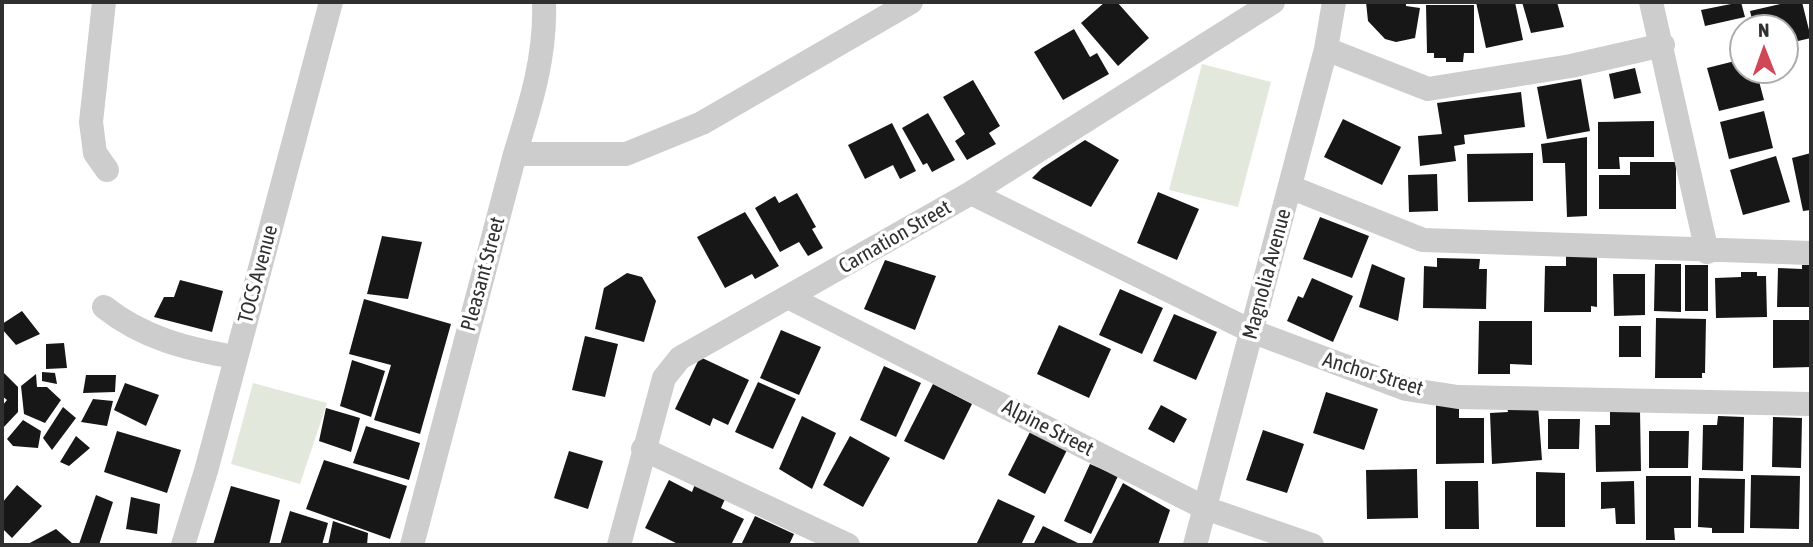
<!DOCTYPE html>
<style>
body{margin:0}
#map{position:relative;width:1813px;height:547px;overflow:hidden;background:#fff;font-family:"Asap Condensed",sans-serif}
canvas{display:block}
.frame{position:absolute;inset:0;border:4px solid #303030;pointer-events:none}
.north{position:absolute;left:1729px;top:14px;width:70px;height:70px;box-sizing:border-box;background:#fff;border:2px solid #acacac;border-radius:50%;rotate:359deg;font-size:19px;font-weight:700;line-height:28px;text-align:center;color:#303030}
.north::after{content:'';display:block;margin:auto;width:24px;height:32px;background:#d24758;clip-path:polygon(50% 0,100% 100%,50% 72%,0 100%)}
</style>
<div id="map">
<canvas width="1813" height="547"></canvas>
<div class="frame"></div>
<div class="north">N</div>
</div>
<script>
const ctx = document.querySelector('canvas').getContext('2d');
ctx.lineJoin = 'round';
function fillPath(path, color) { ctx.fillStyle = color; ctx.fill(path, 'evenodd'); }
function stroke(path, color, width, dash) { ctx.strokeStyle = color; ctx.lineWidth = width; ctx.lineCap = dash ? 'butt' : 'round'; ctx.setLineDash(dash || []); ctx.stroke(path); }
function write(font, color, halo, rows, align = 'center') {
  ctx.font = font + ' "Asap Condensed",sans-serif'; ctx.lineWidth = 7; ctx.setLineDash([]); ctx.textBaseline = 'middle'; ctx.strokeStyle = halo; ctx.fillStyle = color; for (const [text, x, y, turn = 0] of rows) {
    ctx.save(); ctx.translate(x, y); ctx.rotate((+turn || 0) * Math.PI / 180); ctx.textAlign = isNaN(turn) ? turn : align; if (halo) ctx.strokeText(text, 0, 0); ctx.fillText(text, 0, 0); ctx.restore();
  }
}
fillPath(new Path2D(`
 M1202,64L1271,82L1238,207L1169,190Z
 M253,383L327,403L300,484L231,464Z`), '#e3e8dc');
fillPath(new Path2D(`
 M1105,2H1117L1149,38L1118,66L1081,23Z
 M1366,2H1406V6L1420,8L1415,38L1396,42L1385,39L1368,21Z
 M1476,2H1515L1523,40L1486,48Z
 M1522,2H1557L1564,27L1531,33Z
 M1741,2L1745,17L1705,26L1701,10Z
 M1789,2H1802L1811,38L1785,44V28H1754L1750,11Z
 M1426,5H1474V53H1464L1463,62H1446V58H1434V53H1427Z
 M1074,29L1090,57L1097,53L1109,74L1063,100L1034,52Z
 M1743,59V70H1756L1764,100L1719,111L1707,68Z
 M1635,68L1641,93L1614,99L1609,74Z
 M1581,79L1590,131L1547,139L1537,87Z
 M973,80L1000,126L989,133L996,144L967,160L955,141L965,134L943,97Z
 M1521,92L1525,127L1464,135L1465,144L1454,146L1456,161L1420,166L1418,136L1442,134L1437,103Z
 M1764,111L1773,148L1729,159L1720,122Z
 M928,113L955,160L932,172L927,163L923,165L902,128Z
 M1343,119L1401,147L1382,185L1324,157Z
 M1654,121V157H1619L1620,169H1598V122Z
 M892,123L916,171L900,179L893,165L865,179L848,145Z
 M1587,137V216L1567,217L1565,163H1543L1541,144Z
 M1085,140L1119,160L1091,207L1032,178L1042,168Z
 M1533,153V201L1468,202L1467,154Z
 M1811,153V210L1803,211L1792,158Z
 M1776,156L1790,202L1743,215L1730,170Z
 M1630,162H1676V209H1599V175H1630Z
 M1437,174L1438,211L1409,212L1408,175Z
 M1158,192L1199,209L1177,260L1137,243Z
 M797,193L816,227L812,229L823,248L808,256L799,242L780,252L755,208L775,196L779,203Z
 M745,212L779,266L755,279L752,274L725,288L697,237Z
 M1320,217L1369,236L1352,278L1303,259Z
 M382,236L422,242L408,299L367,294Z
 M1566,256H1597V307L1591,306V312H1544L1545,266H1566Z
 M1437,258L1480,259L1479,269H1487L1486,309L1423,308L1424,266L1437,267Z
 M885,260L936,276L915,330L864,309Z
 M1372,264L1405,278L1398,321L1359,307Z
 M1655,264H1681V312L1654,311Z
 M1685,265H1708V311H1685Z
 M1802,265H1811V307H1777L1778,268L1802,269Z
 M1741,272H1757V276H1766L1767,317L1716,318L1715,278L1741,277Z
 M627,273L642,277L656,301L644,342L595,329L604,288Z
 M1613,274H1645V315L1614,316Z
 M1312,278L1353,296L1333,342L1287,321L1298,296L1303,298Z
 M180,280L223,291L212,332L154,317L164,297H174Z
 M1120,289L1163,308L1142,354L1099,335Z
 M364,299L451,324L420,434L374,420L391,365L349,354Z
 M22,311L40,334L16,345L2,329V324Z
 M1174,314L1217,332L1196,380L1153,361Z
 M1656,318L1706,319L1705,373H1702V378H1655Z
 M1773,320H1811V367L1773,368Z
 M1479,321H1532V365L1510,364V374H1478Z
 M1059,325L1111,349L1089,398L1037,374Z
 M1619,326H1641V357H1619Z
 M781,330L821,347L799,395L760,378Z
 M585,336L618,344L605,397L572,390Z
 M64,343L67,368L46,369V344Z
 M700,357L749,380L728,425L713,418L710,426L675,409Z
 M352,360L385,371L371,417L340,406Z
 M884,366L921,383L896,437L860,420Z
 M2,371L18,387V412L2,429V406L7,400L2,396Z
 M42,372L55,373L57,384L42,381Z
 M36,374L37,387H47L61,400L45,423L24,414L21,386Z
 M86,375H116L115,392L83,393Z
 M758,382L796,399L773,449L735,432Z
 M125,383L159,395L146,426L114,410Z
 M933,384L972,404L944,460L904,441Z
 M1326,392L1378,409L1364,450L1313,433Z
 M93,399L113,401L107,426L81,422Z
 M1459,404V418H1484V463L1436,464V405Z
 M1161,405L1187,419L1174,443L1148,429Z
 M1538,405L1542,460L1492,464L1490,413L1508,412L1507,407Z
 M63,407L76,418L52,450L43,438Z
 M326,408L360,418L351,452L319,441Z
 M1610,411H1640L1641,471L1596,472L1595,425H1610Z
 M802,416L836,433L812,489L779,469Z
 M1718,416L1744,417L1743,471L1702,470L1703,425H1717Z
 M1773,417L1802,418L1801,468L1772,467Z
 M1548,419H1580L1579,449H1548Z
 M23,420L41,431L38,448L13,446L7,439Z
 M366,426L420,443L409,480L353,463Z
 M1263,430L1304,444L1287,493L1246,480Z
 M117,431L181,450L167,493L104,472Z
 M1649,431H1689L1688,468H1649Z
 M1030,432L1067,450L1045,494L1008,475Z
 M76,436L90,448L69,466L60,462Z
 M850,436L890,458L863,507L823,485Z
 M569,451L603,461L588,509L554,498Z
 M324,460L407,486L390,539L306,509Z
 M1090,464L1118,476L1091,534L1064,521Z
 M1417,469L1418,518L1367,519L1366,470Z
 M1536,472L1565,473V527H1536Z
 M1751,475L1800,476L1799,529L1750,528Z
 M1646,476H1691V528H1674L1675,540H1646Z
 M1699,478L1745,479L1744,533H1712V528L1698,527Z
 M669,480L692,492L695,484L725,499L721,508L744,519L731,545H680L645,528Z
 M1445,481H1478L1479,529H1445Z
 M1634,481L1635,524H1616L1615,508L1601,509V482Z
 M1123,483L1170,510L1158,545H1091Z
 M17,485L42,506L12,538L2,528V503Z
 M231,486L280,500L269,545H213Z
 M96,495L113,502L99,545L79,544Z
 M131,497L160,504L157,534L126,529Z
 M998,499L1035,516L1021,545H976Z
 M290,511L328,523L322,545H280Z
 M755,516L794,534L789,545H741Z
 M333,521L368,533L367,545H328Z
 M1043,526L1082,545H1033Z
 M56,529L72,543L26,545Z`), '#171717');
stroke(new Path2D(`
 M104,2L91,122L95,153L107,170
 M1651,2L1707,252
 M1326,49L1428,89L1571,66L1663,45
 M515,154H626L702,123L911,2
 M1290,187L1423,240L1811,253
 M971,193L1251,331L1406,389L1458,397L1811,404
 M790,298L1205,508L1312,545
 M104,307C143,338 187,349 235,357
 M643,449L848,545
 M183,545L206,471L331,2
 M412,545L515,154C531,103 546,56 544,2
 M619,545L664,378L680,358L971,193L1273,2
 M1195,545L1326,49L1334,2`), '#cdcdcd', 24);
write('21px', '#303030', '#fff', [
 ["Carnation Street",895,237,-30],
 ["TOCS Avenue",258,274,-75],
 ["Pleasant Street",483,274,-75],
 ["Magnolia Avenue",1267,274,-75],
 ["Anchor Street",1373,374,17],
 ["Alpine Street",1048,428,27]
]);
</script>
